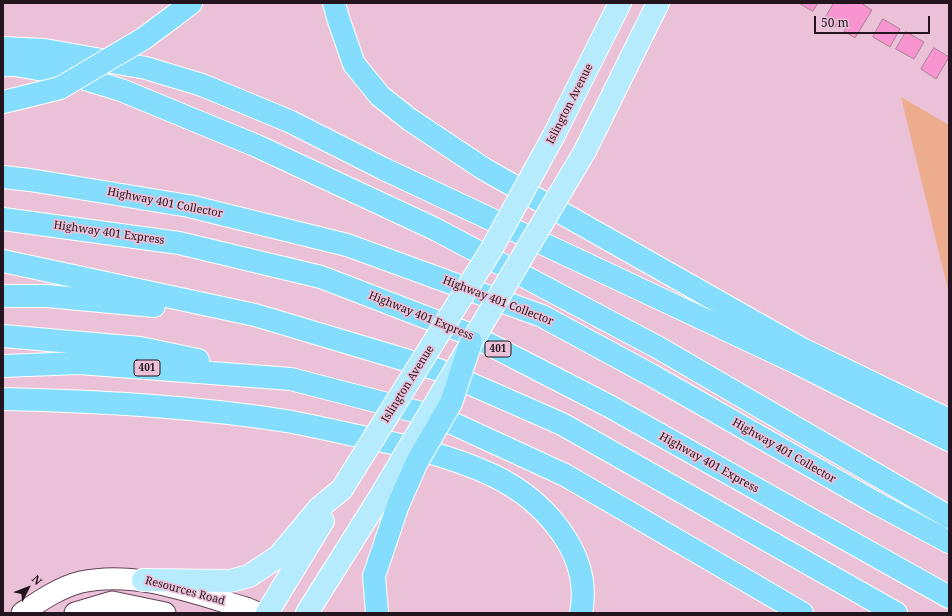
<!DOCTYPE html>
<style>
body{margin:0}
#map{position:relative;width:952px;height:616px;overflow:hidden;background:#ebc1d8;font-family:"Noto Serif",serif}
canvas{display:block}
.frame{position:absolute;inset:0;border:4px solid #23141d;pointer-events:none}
.north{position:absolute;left:8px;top:568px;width:40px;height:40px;-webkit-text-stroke:3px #ebc1d8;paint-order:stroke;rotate:48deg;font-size:11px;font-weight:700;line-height:16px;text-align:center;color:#23141d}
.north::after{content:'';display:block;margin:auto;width:14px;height:18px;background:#23141d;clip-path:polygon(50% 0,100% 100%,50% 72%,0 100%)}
.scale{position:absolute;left:814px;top:16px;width:116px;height:18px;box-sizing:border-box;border:2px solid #23141d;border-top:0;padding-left:5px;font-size:12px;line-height:14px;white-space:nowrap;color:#23141d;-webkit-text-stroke:3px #ebc1d8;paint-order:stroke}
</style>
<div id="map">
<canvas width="952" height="616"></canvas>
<div class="frame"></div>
<div class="north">N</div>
<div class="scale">50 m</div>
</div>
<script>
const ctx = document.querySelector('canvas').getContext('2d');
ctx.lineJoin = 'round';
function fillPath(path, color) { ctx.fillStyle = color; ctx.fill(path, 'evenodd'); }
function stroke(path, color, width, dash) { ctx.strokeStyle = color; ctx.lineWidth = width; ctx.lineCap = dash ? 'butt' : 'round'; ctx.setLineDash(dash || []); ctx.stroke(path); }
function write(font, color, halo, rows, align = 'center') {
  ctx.font = font + ' "Noto Serif",serif'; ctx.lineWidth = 3.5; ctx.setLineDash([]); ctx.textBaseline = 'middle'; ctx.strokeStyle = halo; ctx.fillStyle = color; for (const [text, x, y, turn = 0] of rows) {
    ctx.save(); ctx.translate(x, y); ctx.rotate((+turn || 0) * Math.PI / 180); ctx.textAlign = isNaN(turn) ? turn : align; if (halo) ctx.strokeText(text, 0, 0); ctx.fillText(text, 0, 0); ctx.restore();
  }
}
fillPath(new Path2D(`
 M901,97L949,125V294Z`), '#eeac8f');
const building = new Path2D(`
 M799,3H818L813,11Z
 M834,3H861L872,10L855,38L844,31L849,24L840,19L835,27L824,20Z
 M883,19L900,29L890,47L873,37Z
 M906,32L924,42L914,59L896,49Z
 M934,48L949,57L936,79L921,69Z`);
fillPath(building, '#f894cf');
stroke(building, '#a98297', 1);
const minor = new Path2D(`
 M22,613C40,601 60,587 81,582C137,570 192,593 246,608L258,613
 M75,613L112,602L165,613`);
const major = new Path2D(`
 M554,135L620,3
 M585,151L658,3
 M143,580L230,581L249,576L279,556L319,508L342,489
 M267,613L323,521
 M307,613L378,500`);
const highway = new Path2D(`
 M334,3L338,18L354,64L380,96L409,119L484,169L802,349L949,420
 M174,16L191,3
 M3,48L45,50L146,68L202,85L289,121L384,169L797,363L949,440
 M3,65H15L72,75L121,90L257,146L435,229L659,348L949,517
 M3,102L24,97
 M3,177L30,180L189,206L347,245L542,316L653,376L876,503L949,542
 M3,219L179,243L321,277L469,334L609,406L949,597
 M3,261L255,315L439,370L562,424L896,613
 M3,296H47L154,306
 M3,336L140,348L198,360
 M3,366L79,363L291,379L441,418L565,475L802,613
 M3,399C97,401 193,406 286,421C309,425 331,430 353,435C400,444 449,455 492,475C543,499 593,553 581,613
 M377,613L374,576L398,505`);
stroke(minor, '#654256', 23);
stroke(major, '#fff', 24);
stroke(highway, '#fff', 24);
stroke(minor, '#fff', 21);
stroke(major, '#b6ebfe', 22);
stroke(highway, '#85ddfe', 22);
const majorBridge = new Path2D(`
 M342,489L491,250L554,135
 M378,500L585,151`);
const highwayBridge = new Path2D(`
 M24,97L60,88L143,39L174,16
 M398,505L417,462L451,403L471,342`);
stroke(majorBridge, '#fff', 24, []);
stroke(highwayBridge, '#fff', 24, []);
stroke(majorBridge, '#b6ebfe', 22);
stroke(highwayBridge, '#85ddfe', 22);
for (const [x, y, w] of [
 [498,349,26],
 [147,368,26]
]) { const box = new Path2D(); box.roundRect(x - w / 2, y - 8, w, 16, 3); ctx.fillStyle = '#ebc1d8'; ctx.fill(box); stroke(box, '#23141d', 1); }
write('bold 10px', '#23141d', null, [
 ["401",498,349],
 ["401",147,368]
]);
write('11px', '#23141d', '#ebc1d8', [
 ["Islington Avenue",570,104,-63],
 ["Highway 401 Collector",165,203,11],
 ["Highway 401 Express",109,233,8],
 ["Highway 401 Collector",498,301,21],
 ["Highway 401 Express",421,316,22],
 ["Islington Avenue",408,384,-58],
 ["Highway 401 Collector",784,451,30],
 ["Highway 401 Express",709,463,29],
 ["Resources Road",185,591,15]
]);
</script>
